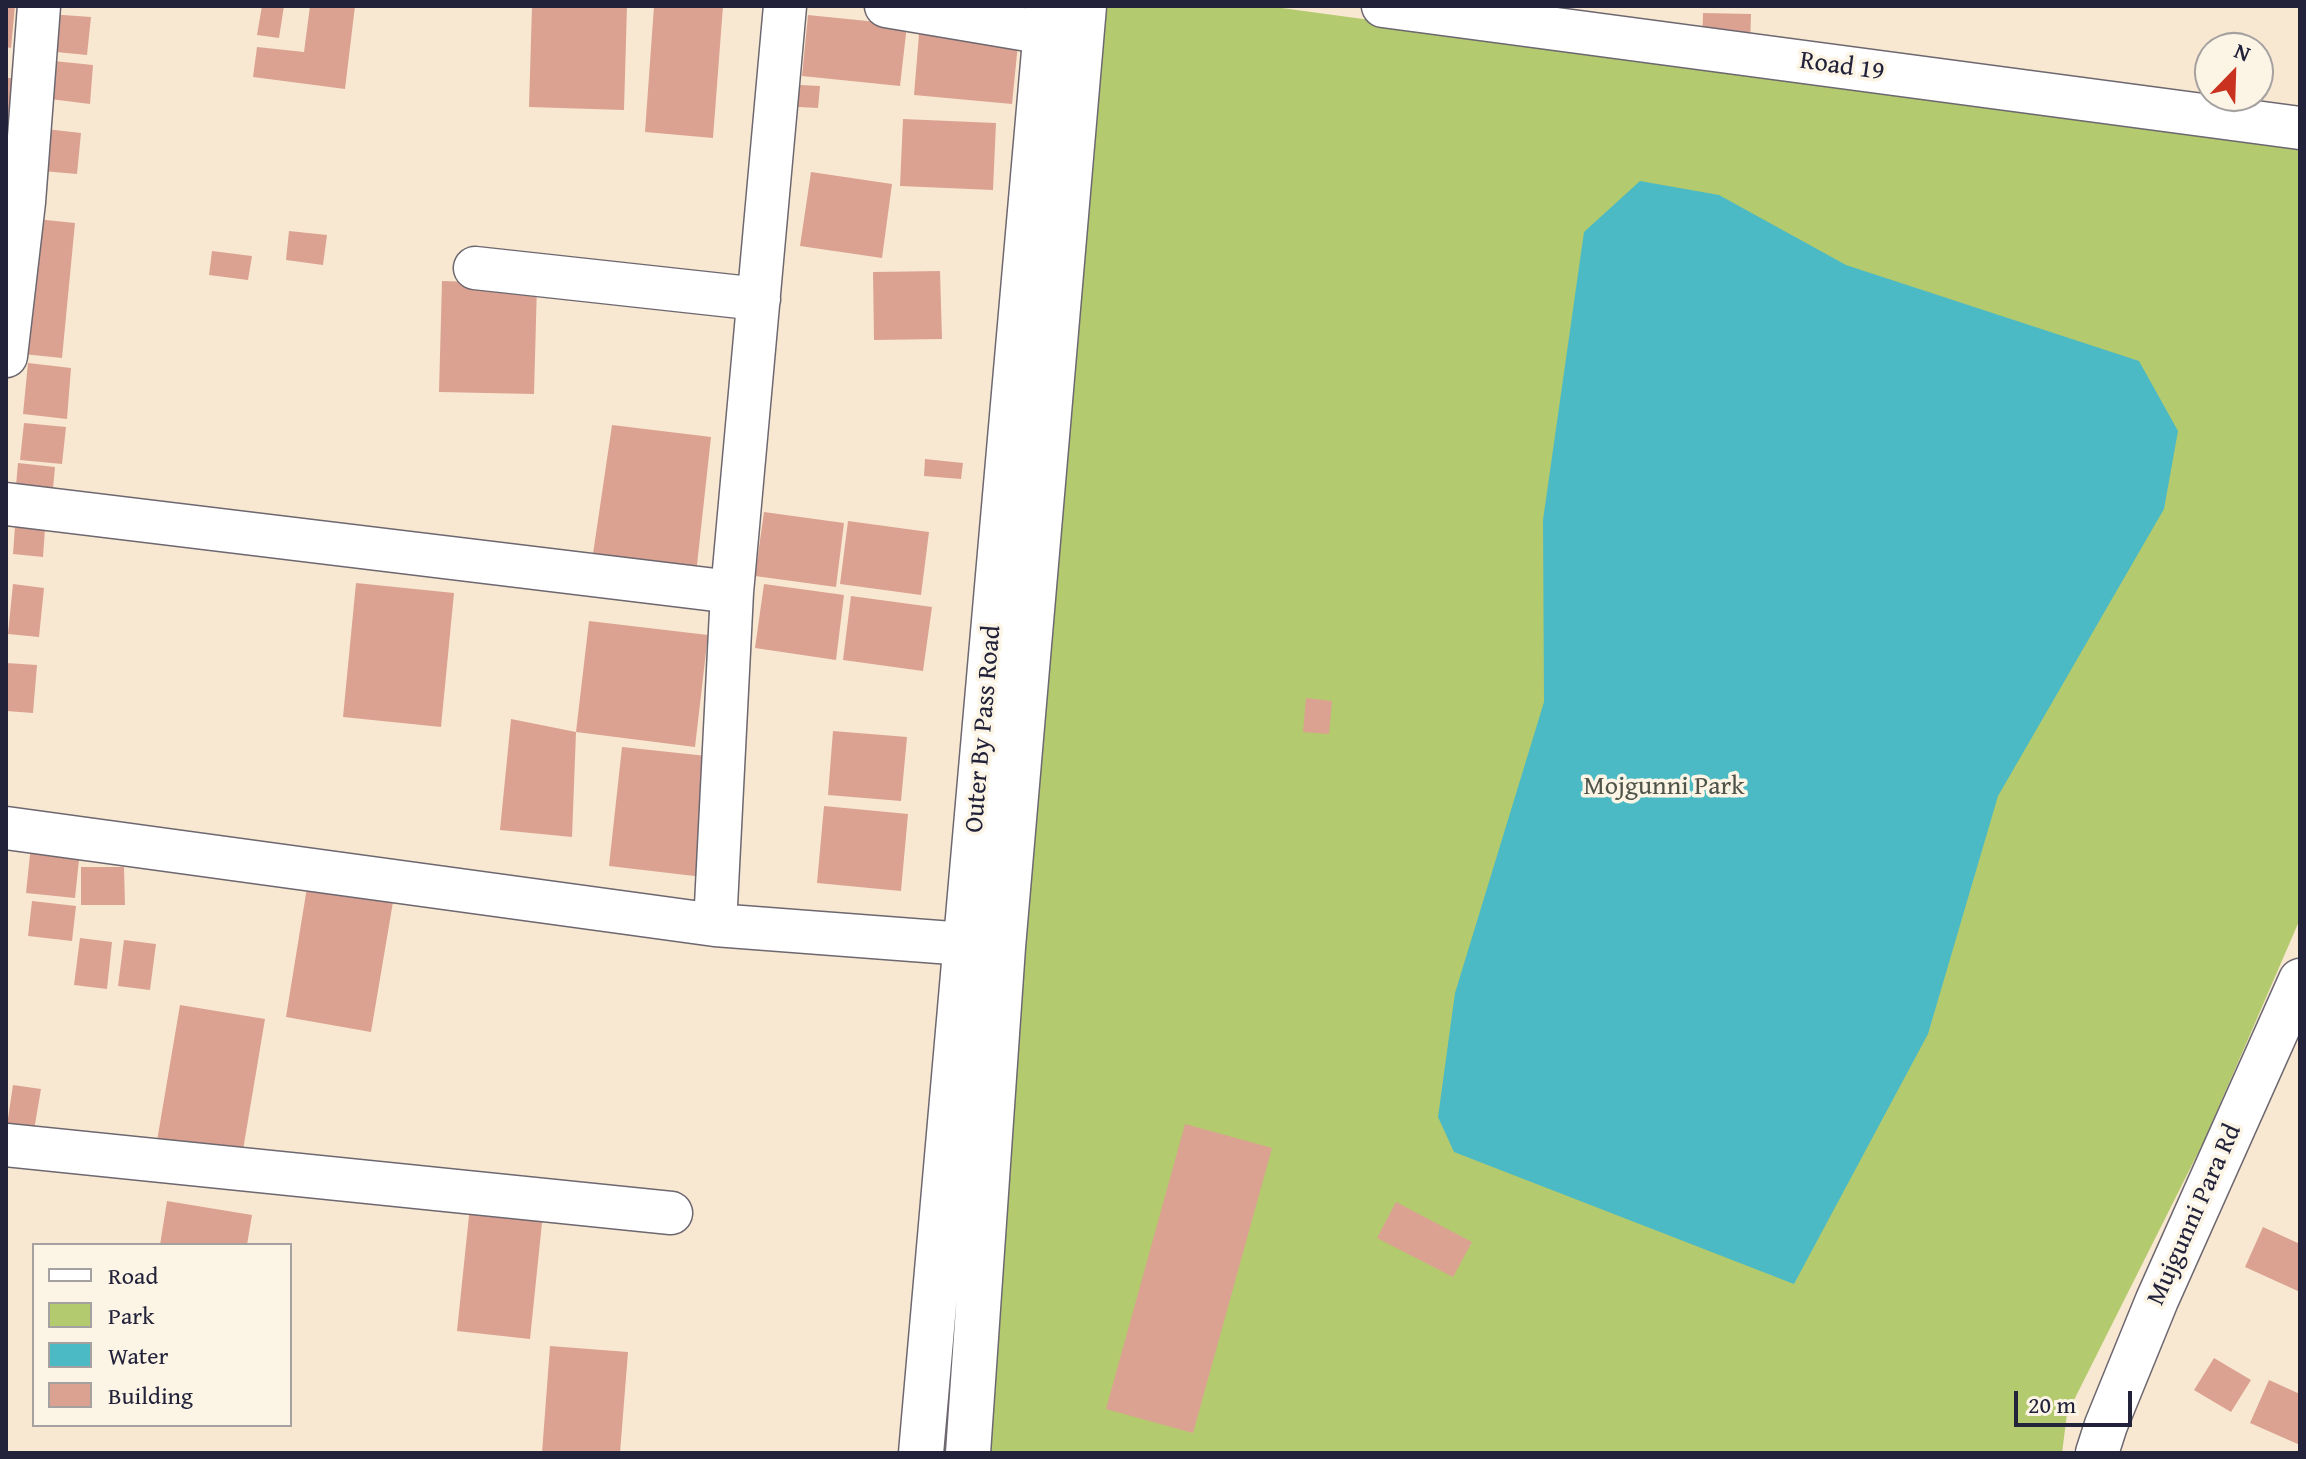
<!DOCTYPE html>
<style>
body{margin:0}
#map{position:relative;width:2306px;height:1459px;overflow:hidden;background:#f8e8d1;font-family:"Gentium Book Plus",serif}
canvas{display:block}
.frame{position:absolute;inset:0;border:8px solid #22223b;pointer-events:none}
.legend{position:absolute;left:32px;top:1243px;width:260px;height:184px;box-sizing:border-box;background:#fcf5e5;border:2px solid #a5a1a1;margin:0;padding:10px 14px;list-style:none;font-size:24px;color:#22223b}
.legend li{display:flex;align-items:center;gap:16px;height:40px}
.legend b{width:40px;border:2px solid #a5a1a1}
.north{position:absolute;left:2194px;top:32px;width:80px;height:80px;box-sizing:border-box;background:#fcf5e5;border:2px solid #a5a1a1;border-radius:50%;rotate:23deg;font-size:22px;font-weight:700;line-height:32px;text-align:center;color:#22223b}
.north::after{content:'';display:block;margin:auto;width:28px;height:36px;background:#c8321e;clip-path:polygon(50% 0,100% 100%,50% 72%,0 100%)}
.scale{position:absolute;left:2014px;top:1391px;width:118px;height:36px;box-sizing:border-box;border:4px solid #22223b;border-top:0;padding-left:10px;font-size:24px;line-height:28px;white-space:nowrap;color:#22223b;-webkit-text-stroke:6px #fcf5e5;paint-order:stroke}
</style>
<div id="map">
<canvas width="2306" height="1459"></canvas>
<div class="frame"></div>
<ul class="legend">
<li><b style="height:10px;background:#fff"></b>Road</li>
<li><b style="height:22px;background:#b4ca6e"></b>Park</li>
<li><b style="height:22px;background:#4cbac4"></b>Water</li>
<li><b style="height:22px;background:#dba292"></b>Building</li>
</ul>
<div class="north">N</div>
<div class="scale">20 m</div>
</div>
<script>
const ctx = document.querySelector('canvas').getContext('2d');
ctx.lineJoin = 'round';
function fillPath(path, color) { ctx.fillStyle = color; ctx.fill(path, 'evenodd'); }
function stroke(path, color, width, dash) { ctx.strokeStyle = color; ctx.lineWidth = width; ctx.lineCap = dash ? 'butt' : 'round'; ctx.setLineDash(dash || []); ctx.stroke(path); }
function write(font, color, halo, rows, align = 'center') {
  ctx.font = font + ' "Gentium Book Plus",serif'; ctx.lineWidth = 7; ctx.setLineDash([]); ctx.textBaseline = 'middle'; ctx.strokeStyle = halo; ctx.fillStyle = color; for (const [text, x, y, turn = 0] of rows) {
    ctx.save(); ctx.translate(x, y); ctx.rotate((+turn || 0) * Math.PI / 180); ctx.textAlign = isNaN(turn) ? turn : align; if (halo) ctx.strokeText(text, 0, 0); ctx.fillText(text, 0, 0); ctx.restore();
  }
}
fillPath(new Path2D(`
 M1093,6H1267L2300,146V919L2204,1141L2067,1414L2062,1453H981Z`), '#b4ca6e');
fillPath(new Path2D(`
 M1640,181L1719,195L1846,265L2139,361L2178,431L2164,509L1998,796L1928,1034L1794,1284L1454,1152L1438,1117L1455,993L1544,702L1543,520L1584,232Z`), '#4cbac4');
fillPath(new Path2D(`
 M6,6H15L11,48L6,47Z
 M262,6H284L279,38L257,35Z
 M310,6H355L345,89L253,77L257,47L304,52Z
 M532,6H627L624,110L529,107Z
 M654,6H723L713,138L645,132Z
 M1703,13L1751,14L1750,48H1702Z
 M49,14L91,17L87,55L46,51Z
 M808,15L907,25L900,86L802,76Z
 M919,34L1018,44L1012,104L914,95Z
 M54,61L93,65L90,104L50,99Z
 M6,78H14L11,134L6,133Z
 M780,84L820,86L818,108L779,106Z
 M903,119L996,123L993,190L900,186Z
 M46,129L81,133L77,174L42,171Z
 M811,172L892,184L882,258L800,246Z
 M36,219L75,223L62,358L23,354Z
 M289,231L327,235L323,265L286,260Z
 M212,251L252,256L248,280L209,275Z
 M940,271L942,339L874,340L873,272Z
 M442,281L537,284L534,394L439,392Z
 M28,363L71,368L67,419L23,414Z
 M24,423L66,427L62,464L20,460Z
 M612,425L711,437L696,574L593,554Z
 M925,459L963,463L961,479L924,476Z
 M18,463L55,467L52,500L15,497Z
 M764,512L844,523L836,587L755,576Z
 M848,521L929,532L921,595L840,584Z
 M15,526L45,529L43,557L13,554Z
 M356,583L454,593L441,727L343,717Z
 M13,584L44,588L39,637L8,634Z
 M764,584L844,595L836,660L755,648Z
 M851,596L932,607L923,671L843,660Z
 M589,621L708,635L695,747L576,732Z
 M6,663L37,665L33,713L6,711Z
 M1306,698L1332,701L1329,734L1303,732Z
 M511,719L576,732L572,837L500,830Z
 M833,731L907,737L901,801L828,795Z
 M622,747L716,757L703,877L609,866Z
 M824,806L908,814L901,891L817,883Z
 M31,845L80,850L75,898L26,893Z
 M81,867H124L125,905H81Z
 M308,881L394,896L371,1032L286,1017Z
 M32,901L76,906L72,941L28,936Z
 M80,938L112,942L107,989L74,985Z
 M124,940L156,944L150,990L118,986Z
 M180,1005L265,1019L242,1156L157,1141Z
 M13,1085L41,1089L33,1136L6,1132Z
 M1185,1124L1272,1148L1193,1433L1106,1409Z
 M167,1201L252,1215L247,1245H160Z
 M1396,1202L1472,1242L1453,1277L1377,1238Z
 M470,1206L543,1213L530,1339L457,1331Z
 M2263,1227L2300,1244V1292L2245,1267Z
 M550,1346L628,1352L620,1453H542Z
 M2214,1358L2251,1380L2231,1412L2194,1390Z
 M2269,1380L2300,1394V1445L2250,1423Z`), '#dba292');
const street = new Path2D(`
 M886,6L1046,33
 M1383,6L2300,128
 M475,268L759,299
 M6,356L24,202L39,6
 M6,504L732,592
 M6,828L715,925L965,944
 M715,925L732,592L785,6
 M6,1145L671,1213
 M2097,1453L2106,1425L2157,1300L2300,980`);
const primary = new Path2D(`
 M921,1453L1048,6
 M968,1453L1003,947L1084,6`);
stroke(street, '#6d6770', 45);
stroke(primary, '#6d6770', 47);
stroke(street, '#fff', 42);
stroke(primary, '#fff', 44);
write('26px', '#22223b', '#fcf5e5', [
 ["Road 19",1842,67,8],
 ["Outer By Pass Road",984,729,-85],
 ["Mujgunni Para Rd",2195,1215,-66]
]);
write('26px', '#4e544a', '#fcf5e5', [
 ["Mojgunni Park",1664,787]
]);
</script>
